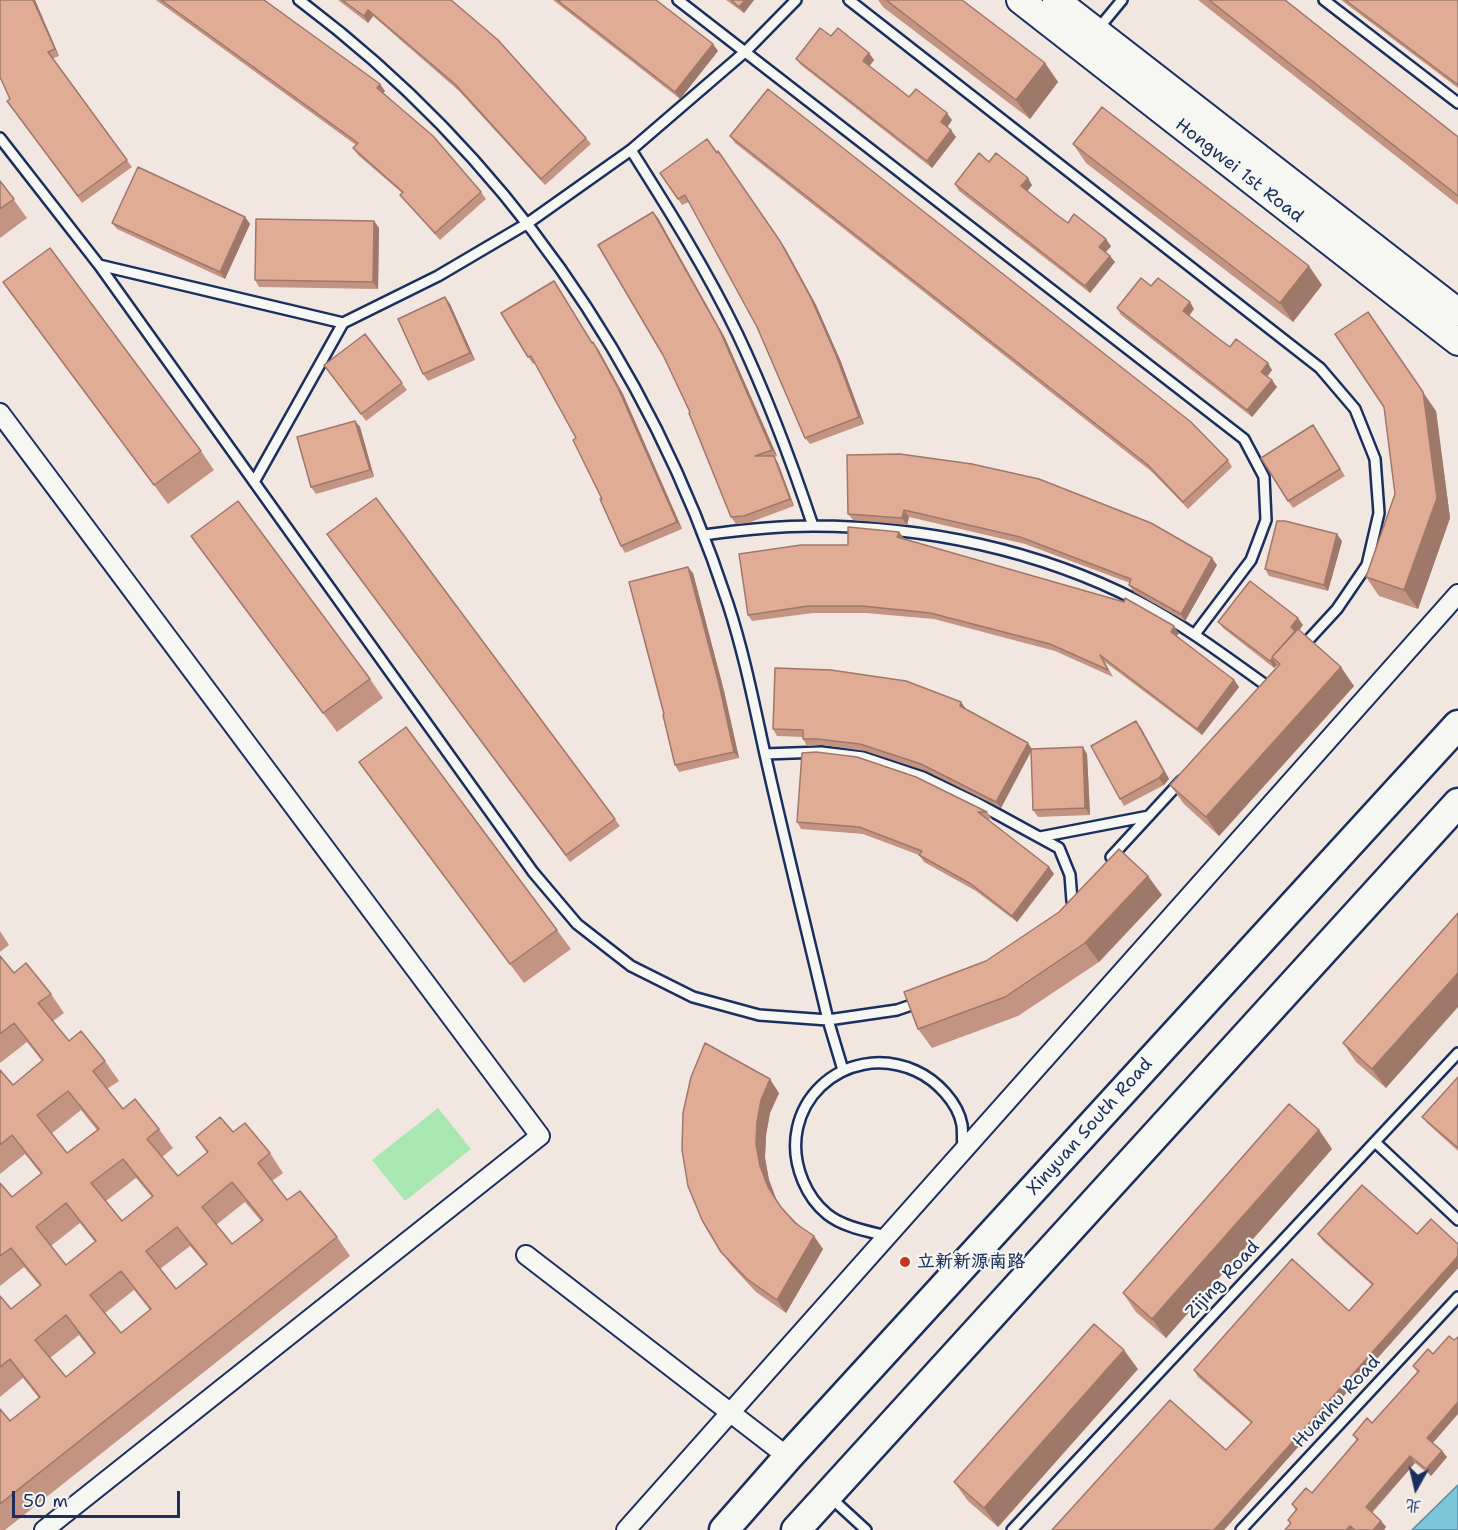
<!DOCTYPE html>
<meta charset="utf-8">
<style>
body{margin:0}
#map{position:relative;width:1458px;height:1530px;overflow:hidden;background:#f2e7e0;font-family:"Shantell Sans","LXGW WenKai TC",sans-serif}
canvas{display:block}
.north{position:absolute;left:1386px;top:1458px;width:60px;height:60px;-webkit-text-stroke:4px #f6f6f2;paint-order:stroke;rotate:188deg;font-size:16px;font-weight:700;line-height:24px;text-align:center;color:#1b2f5e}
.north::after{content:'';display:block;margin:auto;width:21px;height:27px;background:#1b2f5e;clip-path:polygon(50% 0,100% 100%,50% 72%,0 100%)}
.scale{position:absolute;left:12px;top:1491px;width:168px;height:27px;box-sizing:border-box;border:3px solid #1b2f5e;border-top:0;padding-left:8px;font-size:18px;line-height:21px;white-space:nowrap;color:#1b2f5e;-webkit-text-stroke:4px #f6f6f2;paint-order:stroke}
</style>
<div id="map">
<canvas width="1458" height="1530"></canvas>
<div class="north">北</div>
<div class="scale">50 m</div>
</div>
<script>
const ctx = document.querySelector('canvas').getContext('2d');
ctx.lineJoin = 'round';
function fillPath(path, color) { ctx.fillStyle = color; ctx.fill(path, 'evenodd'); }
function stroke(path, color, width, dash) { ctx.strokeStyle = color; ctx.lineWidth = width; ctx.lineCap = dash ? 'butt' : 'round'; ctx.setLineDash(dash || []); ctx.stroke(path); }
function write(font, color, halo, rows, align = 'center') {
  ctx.font = font + ' "Shantell Sans","LXGW WenKai TC",sans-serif'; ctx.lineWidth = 4.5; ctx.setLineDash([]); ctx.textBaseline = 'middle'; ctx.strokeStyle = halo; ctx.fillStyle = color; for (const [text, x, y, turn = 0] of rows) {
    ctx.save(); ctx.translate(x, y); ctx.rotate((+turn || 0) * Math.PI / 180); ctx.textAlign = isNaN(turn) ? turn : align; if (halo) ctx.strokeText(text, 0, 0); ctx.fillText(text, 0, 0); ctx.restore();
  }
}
fillPath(new Path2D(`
 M438,1108L471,1149L405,1201L372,1160Z`), '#a8e7af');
const water = new Path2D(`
 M1458,1485V1530H1412Z`);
fillPath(water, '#7ac8d8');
stroke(water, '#548ba7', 1.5);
const service = new Path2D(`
 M299,0C503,153 649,362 728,604C744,653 754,704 765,754C785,843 807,931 828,1020L843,1070
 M678,0L1244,439L1264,477L1266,520L1251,560L1195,634
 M849,0L1320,368L1355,409L1375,459L1379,513L1367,565L1337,609L1301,648
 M1324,0L1458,103
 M1098,29L1122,0
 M0,138L99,265L533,872L577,924L631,966L693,997L759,1015L828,1020L897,1010L920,1002
 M631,150C669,210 706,269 737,333C767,396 791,460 813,526
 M99,265L343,323
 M254,482L343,323L438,276L528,223L631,150L746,51L796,0
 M704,535C740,530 776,526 813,526C924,526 1039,550 1138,601C1184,625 1225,656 1267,686
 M765,754L821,752L863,757L923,777L975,802L1059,848L1070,875L1072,901
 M1040,837L1149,816
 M1111,857L1181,781
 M1375,1142L1458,1220
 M887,1236C867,1231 843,1227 827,1214C816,1205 808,1193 803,1181C772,1107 844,1039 916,1071C936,1080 958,1102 962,1125C963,1133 962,1140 963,1148
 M830,1497L866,1530
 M1012,1530L1458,1053
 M1241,1530L1458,1297`);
const minor = new Path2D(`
 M0,413L540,1136L44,1530
 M526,1255L788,1457
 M626,1530L1458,594`);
const secondary = new Path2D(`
 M1020,0L1458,342
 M1056,0L1458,312`);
const primary = new Path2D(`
 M724,1530L788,1457L1458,725
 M796,1530L1458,803`);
stroke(service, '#1b2f5e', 14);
stroke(minor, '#1b2f5e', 22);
stroke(secondary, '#1b2f5e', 30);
stroke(primary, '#1b2f5e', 33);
stroke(service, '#f6f6f2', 9);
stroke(minor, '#f6f6f2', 18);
stroke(secondary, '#f6f6f2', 26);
stroke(primary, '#f6f6f2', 28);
fillPath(new Path2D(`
 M35,0L59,56L52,59L132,167L82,203L7,101L10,99Z
 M156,0H264L385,91L383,93L481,192L486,199L440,240L405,201L400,195L402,193L358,155L353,148L356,145Z
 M338,0H451L586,138L591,144L545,185L459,91L373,16L368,23Z
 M553,0H656L718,51L680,99Z
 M726,0H754L744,13Z
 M878,0H886L1045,63L1058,82L1030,119L883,7Z
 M1198,0H1285L1458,137V205Z
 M1341,0H1458V88Z
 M831,36L869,53L874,60L869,66L909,97L952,120L947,127L956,137L932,168L801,65L796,59Z
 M730,136L1228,460L1232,467L1188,509L1152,472L735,143Z
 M1073,144L1322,285L1293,322L1086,163Z
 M989,162L1032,185L1027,191L1068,223L1111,246L1106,252L1115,262L1090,293L959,191L955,184Z
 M660,173L785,248L816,305L841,362L864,424L810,444L805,438L757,327L689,202L682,205Z
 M0,181L27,218L0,238Z
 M245,217L250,224L225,279L117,229L112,223Z
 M658,218L725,338L777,456L774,457L778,463L794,506L748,523L736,524L731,517L690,412Z
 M374,221L379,228L378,289L259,287L255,280Z
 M3,282L201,451L214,470L168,504Z
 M1151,286L1194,309L1189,316L1230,347L1272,370L1267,377L1277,387L1252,417L1121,315L1117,308Z
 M558,288L592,343L593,342L598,349L623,394L682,529L625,553L621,546L576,438L535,363L533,364L528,357Z
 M445,297L450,304L475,360L428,381L423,374Z
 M365,334L407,390L366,421L324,365Z
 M1436,411L1450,518L1418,609L1379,596L1366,577Z
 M355,421L360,427L374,477L316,494L311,487Z
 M1313,425L1345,476L1293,508L1288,501Z
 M847,455L1217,565L1185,621L1134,592L1129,585L1130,583L1025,544L909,517L907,525L853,520L848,514Z
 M376,498L620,826L570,862L327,534Z
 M899,532L903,539L1179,633L1177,636L1234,680L1239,687L1202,735L1105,662L1113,677L1055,651L934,619L866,613H813L752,621L748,615L848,545Z
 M191,536L370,679L383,698L337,732Z
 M1342,541L1328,591L1269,576L1265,569Z
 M693,573L724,691L739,758L679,772L675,765L664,714Z
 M1218,622L1303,625L1299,630L1354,686L1219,836L1184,804L1170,785L1278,666L1277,665L1274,668L1223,628Z
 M966,709L1032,749L1087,754L1090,815L1038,817L1033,810L1031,752L1001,808L926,771L865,751L822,745L807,746L803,739V737L777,736L773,729Z
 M1141,728L1169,779L1164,785L1124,806L1120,799Z
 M359,762L557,930L571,949L524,983Z
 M987,812L992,819H986L1049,867L1054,874L1017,922L976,891L924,862L919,855L863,834L801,829L797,822Z
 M1162,895L1099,962L1018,1016L932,1048L918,1029Z
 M1458,913L1386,1088L1356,1062L1343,1043Z
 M0,931L9,945L0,952Z
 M0,956L14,973L51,994L64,1013L53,1021L69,1041L105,1061L119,1081L107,1089L123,1109L159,1129L173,1148L162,1157L178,1176L207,1153L196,1137L233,1132L270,1153L283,1173L272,1181L287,1200L337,1237L350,1256L5,1530H0V1409L10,1421L39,1398L23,1378L0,1397V1296L11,1309L40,1286L24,1267L0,1286V1183L12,1197L41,1174L25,1154L0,1174V1070L13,1085L42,1061L27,1042L0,1063ZM81,1110L97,1130L67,1153L51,1134ZM136,1178L152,1197L122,1221L106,1201ZM245,1202L261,1221L232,1244L216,1225ZM80,1223L95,1242L66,1265L51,1246ZM190,1246L206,1265L176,1289L160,1269ZM134,1290L150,1310L121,1333L105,1313ZM79,1335L94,1354L66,1377L50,1358Z
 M1458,1077V1151L1427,1123L1422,1117Z
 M779,1093L770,1113L766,1135L765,1158L769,1180L777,1201L783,1209L823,1249L786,1313L756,1292L731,1265L721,1252L682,1150Z
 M1319,1130L1332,1149L1166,1338L1136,1312L1123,1293Z
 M1318,1234H1417L1458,1268L1224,1530H1052L1226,1450L1251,1423L1198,1377L1194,1370L1349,1311L1372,1285L1323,1241Z
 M1428,1349L1433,1443L1442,1451L1447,1457L1431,1476L1415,1463L1372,1513L1381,1521L1386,1527L1384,1530H1285L1290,1524L1288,1520L1296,1511L1292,1504L1312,1493L1357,1441L1353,1435L1372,1423L1417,1372L1413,1366Z
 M1138,1369L998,1527L968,1501L954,1482Z`), '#c29481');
fillPath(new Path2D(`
 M33,0H35L59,56L55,49Z
 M745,0H754L744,13L739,7Z
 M368,10L373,16L368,23L364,16Z
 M713,44L718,51L680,99L675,92Z
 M869,53L874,60L868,68L863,61Z
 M1045,63L1058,82L1030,119L1016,100Z
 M380,84L385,91L382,95L377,88Z
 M947,113L952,120L946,129L941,122Z
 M951,130L956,137L932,168L927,161Z
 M718,151L785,248L816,305L841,362L864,424L859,417Z
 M1028,178L1032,185L1026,193L1021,186Z
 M653,212L658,218L725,338L777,456L772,450Z
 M245,217L250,224L225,279L220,272Z
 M374,221L379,228L378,289L373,282Z
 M1106,239L1111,246L1104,254L1099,247Z
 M1110,256L1115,262L1090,293L1085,286Z
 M1309,266L1322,285L1293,322L1280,303Z
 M445,297L450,304L475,360L470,353Z
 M1190,302L1194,309L1188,317L1183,311Z
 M1368,312L1436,411L1450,518L1418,609L1404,590L1437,498Z
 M593,342L598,349L623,394L682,529L677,522Z
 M1268,363L1272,370L1266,378L1261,372Z
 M1272,380L1277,387L1252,417L1247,410Z
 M355,421L360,427L374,477L370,470Z
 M774,456L778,463L794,506L790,499Z
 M904,510L909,517L907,525L902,518Z
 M899,532L904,538L902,544L897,537Z
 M1337,534L1342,541L1328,591L1324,585Z
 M1212,558L1217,565L1185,621L1181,614Z
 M688,567L693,573L724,691L739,758L734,752Z
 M1298,618L1303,625L1297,633L1291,627Z
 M1174,626L1179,633L1175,638L1171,632Z
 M1272,658L1277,665L1274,668L1270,661Z
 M1341,667L1354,686L1219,836L1206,817Z
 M1234,680L1239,687L1202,735L1197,729Z
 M961,702L966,709L964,713L960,706Z
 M1136,721L1141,728L1169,779L1164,785L1159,778Z
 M1028,743L1032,749L1001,808L996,802Z
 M1083,747L1087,754L1090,815L1085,808Z
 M1049,867L1054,874L1017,922L1012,916Z
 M1148,876L1162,895L1099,962L1085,943Z
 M1458,973V1007L1386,1088L1372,1069Z
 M770,1079L779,1093L770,1113L766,1135L765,1158L769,1180L777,1201L789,1220L768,1187L760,1166L756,1144L757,1122L761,1100Z
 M1319,1130L1332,1149L1166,1338L1152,1319Z
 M814,1236L823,1249L786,1313L777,1300Z
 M1458,1256V1268L1224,1530H1214Z
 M1124,1350L1138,1369L998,1527L984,1508Z
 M1458,1402V1414L1432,1444L1427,1438Z
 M1442,1451L1447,1457L1431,1476L1426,1469Z
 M1410,1456L1415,1463L1370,1514L1366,1507Z
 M1381,1521L1386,1527L1384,1530H1373Z
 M1350,1526L1353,1530H1346Z`), '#9e7869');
const building = new Path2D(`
 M0,0H33L55,49L48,52L127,160L78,196L7,101L10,99L0,77Z
 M161,0H264L380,84L377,88L433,136L481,192L435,233L400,195L403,192L353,148L358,143Z
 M342,0H451L498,40L586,138L541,179L455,84L368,10L364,16Z
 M557,0H656L713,44L675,92Z
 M731,0H745L739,7Z
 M886,0H962L1045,63L1016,100Z
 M1209,0H1285L1458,137V196Z
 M1345,0H1458V85Z
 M820,28L831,36L838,28L869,53L863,61L899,89L909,97L916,89L947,113L941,122L951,130L927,161L796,59Z
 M768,89L1191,422L1228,460L1183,502L1148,465L730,136Z
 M1102,107L1309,266L1280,303L1073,144Z
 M707,139L717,153L718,151L780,241L811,298L836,355L859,417L805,438L757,327L685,195L678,199L660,173Z
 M979,153L989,162L996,153L1028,178L1021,186L1057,215L1068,223L1074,214L1106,239L1099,247L1110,256L1085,286L955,184Z
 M138,167L245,217L220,272L112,223Z
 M0,181L14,199L0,209Z
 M653,212L720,331L772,450L755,456H774L790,499L744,516L731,517L689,413L690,412L663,355L598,245Z
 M256,219L374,221L373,282L255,280Z
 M50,248L201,451L154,485L3,282Z
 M1141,278L1151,286L1158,278L1190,302L1183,311L1219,339L1230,347L1236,339L1268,363L1261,372L1272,380L1247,410L1117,308Z
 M554,281L592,343L593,342L618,388L677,522L621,546L600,499H602L573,440L576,438L531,356L528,357L501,313Z
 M445,297L470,353L423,374L398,319Z
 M1368,312L1423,392L1437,498L1404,590L1366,577L1395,494L1384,407L1335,334Z
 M365,334L402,383L361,414L324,365Z
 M355,421L370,470L311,487L297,437Z
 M1313,425L1340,469L1288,501L1261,458Z
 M900,454L972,464L1039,479L1151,523L1212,558L1181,614L1129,585L1131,579L1020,537L904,510L902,518L848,514L847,455Z
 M376,498L615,819L566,855L327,534Z
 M238,501L370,679L323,713L191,536Z
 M1277,521H1285L1337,534L1324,585L1265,569Z
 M848,527L899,532L897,537L1124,602L1125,598L1174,626L1171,632L1234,680L1197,729L1100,655L1108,670L1050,644L930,613L862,606H808L748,615L739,554L801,545H848Z
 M688,567L719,684L734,752L675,765L663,715L664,714L629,582Z
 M1250,581L1298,618L1291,627L1295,631L1272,657L1273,658L1270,661L1218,622Z
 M1298,629L1341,667L1206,817L1170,785L1280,664L1272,657Z
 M775,668L831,670L906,681L961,702L960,706L1028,743L996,802L921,764L860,744L817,739H803V730L773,729Z
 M1136,721L1164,772L1159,778L1120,799L1091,746Z
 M406,727L557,930L510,964L359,762Z
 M1083,747L1085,808L1033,810L1031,749Z
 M816,752L857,757L916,777L987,812H978L1049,867L1012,916L971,884L919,855L922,851L859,827L797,822L802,753Z
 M1119,849L1148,876L1085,943L1005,997L918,1029L904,992L986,961L1059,912Z
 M1458,913V973L1372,1069L1343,1043Z
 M0,956L14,973L26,963L51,994L38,1003L69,1041L81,1031L105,1061L93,1071L123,1109L135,1099L159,1129L147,1139L178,1176L208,1152L196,1137L220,1117L233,1132L245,1123L270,1153L258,1163L287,1200L300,1191L337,1237L0,1504V1409L10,1421L40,1397L10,1359L0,1367V1296L11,1309L41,1285L11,1248L0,1256V1183L12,1197L42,1173L12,1135L0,1145V1070L13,1085L43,1060L14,1023L0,1034ZM68,1091L99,1129L67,1153L37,1115ZM123,1159L153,1196L122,1221L91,1183ZM232,1182L263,1220L232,1244L202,1207ZM66,1203L96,1241L66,1265L36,1227ZM177,1227L207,1264L176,1289L146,1251ZM121,1271L151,1309L121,1333L90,1295ZM66,1315L95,1353L66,1377L35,1340Z
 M705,1043L770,1079L761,1100L757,1122L756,1144L760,1166L768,1187L780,1206L795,1223L814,1236L777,1300L747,1279L721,1252L702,1220L688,1186L682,1150L683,1113L691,1077Z
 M1458,1077V1148L1422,1117Z
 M1289,1104L1319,1130L1152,1319L1123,1293Z
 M1362,1185L1417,1234L1431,1219L1458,1244V1256L1214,1530H1052L1170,1400L1226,1450L1252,1422L1194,1370L1292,1259L1349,1311L1373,1284L1318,1234Z
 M1094,1324L1124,1350L984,1508L954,1482Z
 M1449,1336L1454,1340L1458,1337V1402L1427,1438L1442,1451L1426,1469L1410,1456L1366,1507L1381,1521L1373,1530H1355L1350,1526L1346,1530H1285L1291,1523L1288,1520L1297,1509L1292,1504L1306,1488L1312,1493L1358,1439L1353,1435L1367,1418L1372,1423L1419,1371L1413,1366L1428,1349L1433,1354Z`);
fillPath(building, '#e1ac96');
stroke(building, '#9e7869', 1.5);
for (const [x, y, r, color] of [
 [905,1262,6,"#c8321e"]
]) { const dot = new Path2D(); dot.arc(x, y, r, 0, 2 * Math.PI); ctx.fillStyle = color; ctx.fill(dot); stroke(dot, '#f6f6f2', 2); }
write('18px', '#1b2f5e', '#f6f6f2', [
 ["Hongwei 1st Road",1239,171,38],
 ["Xinyuan South Road",1090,1127,-48],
 ["Zijing Road",1223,1280,-47],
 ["Huanhu Road",1337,1402,-47]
]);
write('bold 18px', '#1b2f5e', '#f6f6f2', [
 ["立新新源南路",917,1262]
], 'left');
</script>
